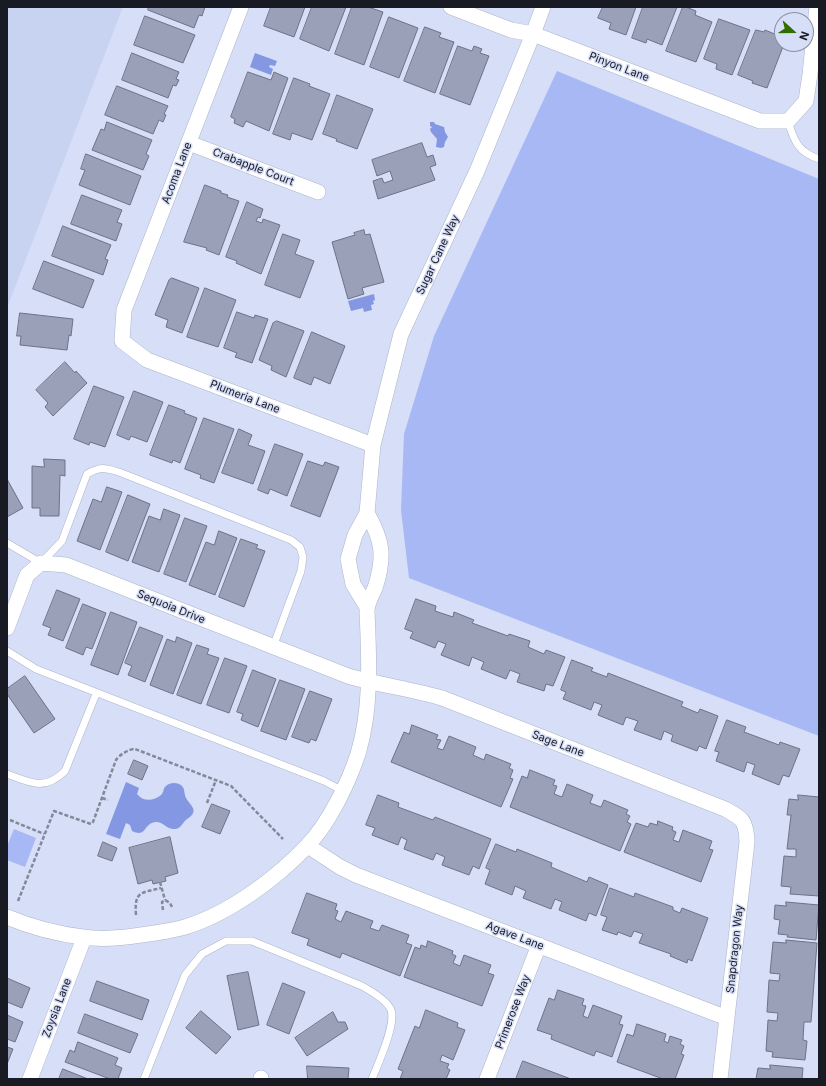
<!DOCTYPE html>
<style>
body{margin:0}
#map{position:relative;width:826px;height:1086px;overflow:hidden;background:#d7def7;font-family:Inter,sans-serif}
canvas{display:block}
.frame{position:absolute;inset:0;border:8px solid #191b24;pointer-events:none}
.north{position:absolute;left:774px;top:12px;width:40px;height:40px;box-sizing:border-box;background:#d7def7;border:1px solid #8b90a3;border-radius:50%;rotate:111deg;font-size:11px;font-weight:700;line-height:16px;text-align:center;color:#191b24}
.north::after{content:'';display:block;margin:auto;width:14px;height:18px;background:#316d00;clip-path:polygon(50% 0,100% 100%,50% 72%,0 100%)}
</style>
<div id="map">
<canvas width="826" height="1086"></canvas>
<div class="frame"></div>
<div class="north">N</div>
</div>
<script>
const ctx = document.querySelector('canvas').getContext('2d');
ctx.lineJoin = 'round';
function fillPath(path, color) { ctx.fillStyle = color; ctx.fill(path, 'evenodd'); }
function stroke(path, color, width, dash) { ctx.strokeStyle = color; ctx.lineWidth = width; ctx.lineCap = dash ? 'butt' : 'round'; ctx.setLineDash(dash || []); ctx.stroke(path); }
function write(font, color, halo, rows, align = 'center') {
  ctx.font = font + ' Inter,sans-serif'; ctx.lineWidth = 3; ctx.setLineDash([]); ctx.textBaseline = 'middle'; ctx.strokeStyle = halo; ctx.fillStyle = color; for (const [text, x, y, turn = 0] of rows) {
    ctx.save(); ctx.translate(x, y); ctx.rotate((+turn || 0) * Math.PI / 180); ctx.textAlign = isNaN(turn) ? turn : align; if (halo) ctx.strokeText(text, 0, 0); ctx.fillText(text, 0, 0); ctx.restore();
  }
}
fillPath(new Path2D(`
 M7,7H123L7,308Z`), '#c8d2f1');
fillPath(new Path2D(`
 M557,71L819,179V736L409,578L401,510L404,434L434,336Z
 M14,829L36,838L25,867L7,860V846Z`), '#a7b8f4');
fillPath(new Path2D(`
 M255,53L277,61L275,66L270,65L269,67L273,69L271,75L250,67Z
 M430,122H434L435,124L444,127L445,132L448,137L445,142L444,147L441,148L436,147L437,139L431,132L430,129L432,127L430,126Z
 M374,294L375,300L373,301L374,304L371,305L372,310L364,312L363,308L351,311L348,301Z
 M126,782L139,788L137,794C143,802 154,801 161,795C164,792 163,789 165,787C169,782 178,782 182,786C185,789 184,794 186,798C189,804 198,809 191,816C188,819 186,819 184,822C181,826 179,829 175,829C167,830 163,821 155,822C143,824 147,838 132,831L130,825L126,823L120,839L106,834Z`), '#8497e2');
const building = new Path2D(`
 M149,7H205L202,16L199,15L194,28L148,10Z
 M271,7H305L294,37L264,26Z
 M312,7H346L329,51L300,39Z
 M352,7H368L383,12L364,65L335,54Z
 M603,7H636L626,35L609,29L611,23L598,18Z
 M643,7H677L662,45L647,39L646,43L632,38Z
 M683,7H686L696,11L695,15L712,22L696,62L666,51Z
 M145,16L195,35L183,63L134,45Z
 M389,17L418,28L399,78L370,67Z
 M719,19L750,30L732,75L716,69L717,64L704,59Z
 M425,27L441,33L439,37L454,42L435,93L404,81Z
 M756,30L764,32L765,30L782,37V44H784L767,88L752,83L753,81L738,75Z
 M458,46L472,51L474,46L482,49L480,53L489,56L470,105L440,94Z
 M132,53L179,72L176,79L179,80L176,86L173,85L168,98L122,80Z
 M248,72L271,80L274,72L288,78L269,131L246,121L243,127L234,123L235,119L231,117Z
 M294,78L310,84L309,86L330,94L312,140L292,133L290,140L273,134Z
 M117,86L168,106L164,114L166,115L163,122L159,120L153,134L105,115Z
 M337,95L373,109L357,149L336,141L337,139L323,134Z
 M107,122L152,140L146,154L149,156L143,170L92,150L101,129L104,130Z
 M422,143L427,157L433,155L436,165L430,167L435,180L378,199L373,181L382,178L384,183L393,180L390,171L377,176L372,160Z
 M86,154L141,176L130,205L79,185L85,170L81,169Z
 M205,185L221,191V193L228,195L227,197L239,201L219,255L206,250L207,248L184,242Z
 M82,195L122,210L117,222L122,224L116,241L71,224Z
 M247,202L263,209L260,218L258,217L256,221L262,223L263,219L280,225L261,274L236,263L237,261L226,257Z
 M63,226L111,245L105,259L108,260L103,275L52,256Z
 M364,230L365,235L370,234L384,282L362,288L364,294L348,299L332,242L355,235L354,233Z
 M283,234L300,240L295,254L314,261L300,298L265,285Z
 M44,261L94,280L83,308L33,289Z
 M172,278L199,288L182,333L166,327L168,320L155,315L169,280Z
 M205,288L236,300L218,347L187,337Z
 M237,312L254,318L255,315L268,319L252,363L235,357L237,353L224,348Z
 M20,313L73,319L71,336L69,335L67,350L20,345L21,336H17Z
 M277,321L304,331L286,377L271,370L272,366L259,360L273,323Z
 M312,332L345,346L330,384L314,377L311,385L294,378Z
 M65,362L75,373L76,371L87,383L53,416L45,407L48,403L36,390Z
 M94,386L124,397L105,447L90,442L89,445L74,439Z
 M134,391L163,402L147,442L131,436L129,440L117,435Z
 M169,405L185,411L184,413L197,418L180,463L173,460L172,463L150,455Z
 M204,418L234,429L214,483L200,478L201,475L185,469Z
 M239,429L252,435L248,445L265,451L253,484L222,473Z
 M275,444L303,454L287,496L270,489L268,494L258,490Z
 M44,459L65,460V476L60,475L59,516H40V508H32V466L44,467Z
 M308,461L323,466L325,462L339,467L320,517L291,506Z
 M7,479L23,508L7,517Z
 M107,487L122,492L100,550L77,541L93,499L101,502Z
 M128,495L150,504L128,561L106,552Z
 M164,509L180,515L159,572L132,562L149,516L160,520Z
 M185,518L207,526L186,582L164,574Z
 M219,531L237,538L215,595L189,585L206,542L214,545Z
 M241,539L258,545L256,548L265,551L244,607L219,597Z
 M57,590L80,599L63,641L48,635L51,628L43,625Z
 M416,599L436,606L435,611L453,617L454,612L474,620L472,623L508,636L509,634L530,641L528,647L544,654L546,650L565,657L553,686L546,684L544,691L517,682L520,674L510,670L506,679L481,669L484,662L472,657L469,666L441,655L446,644L438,641L435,648L410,638L413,632L405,629Z
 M83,604L106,613L92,649L86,647L83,655L66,648Z
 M111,612L137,622L118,675L91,665Z
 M140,627L163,636L145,682L128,675L132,666L125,663Z
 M177,637L192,643L173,694L150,685L167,639L175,642Z
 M197,645L209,649L207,654L219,658L201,704L177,695Z
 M225,658L247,666L229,713L207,705Z
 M572,660L593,668L591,671L607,677L608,673L683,702L681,706L698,713L700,709L718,716L706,749L699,746L697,751L671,741L673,735L664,731L661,740L634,730L638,721L626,717L623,725L598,715L602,705L594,702L591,710L563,699L566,692L561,690Z
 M253,670L276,679L258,727L241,720L243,714L237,712Z
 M25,676L55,719L34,733L7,694V689Z
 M280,680L305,689L286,740L261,731Z
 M310,691L332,699L316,741L311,739L309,743L292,737Z
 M727,720L746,727L744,732L779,745L780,742L800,749L789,777L783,775L779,785L752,774L755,765L747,762L744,772L716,761L719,752L715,751Z
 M412,725L438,735L436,739L441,740L437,748L443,750L449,736L476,747L473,755L484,760L486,754L511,764L509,768L513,770L510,778L513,779L501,807L391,762L404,732L409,734Z
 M134,760L148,766L142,780L128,774Z
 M530,770L555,780L553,785L557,786L554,794L562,797L567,784L593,795L590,803L601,807L604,800L628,810L626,814L630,816L627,822L631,824L620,851L510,807L522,776L527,778Z
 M378,795L399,803L398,807L433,820L435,817L491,839L479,869L473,866L469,875L442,865L445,857L436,853L433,860L404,849L407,840L401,837L398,845L372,835L375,828L366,825Z
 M798,795L819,797V896L790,894L791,887L781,886L784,856L796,857V849H787L791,815H787L789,799L798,800Z
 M212,804L230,811L220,834L202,827Z
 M658,821L673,827L672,830L676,832L673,840L679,842L683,830L712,841L709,849L713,850L701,882L624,852L636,823L648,827L650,823L657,825Z
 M170,837L178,873L165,877L166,881L153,884L152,880L138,884L129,848Z
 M103,842L117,848L112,861L98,856Z
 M496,844L516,852L517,849L552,863L551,867L587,882L589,877L608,885L596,916L589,913L586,921L559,910L562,902L555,899L551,909L523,898L526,891L515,886L512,895L485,884L490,870L486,868Z
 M610,888L634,897L635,893L673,907V910L680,913L682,908L708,918L692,961L688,959L687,963L670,956L671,954L639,943L643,934L634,931L631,937L618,932L617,935L602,930L607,917L601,915Z
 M307,893L337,904L335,910L338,911L335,919L341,922L346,911L373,921L370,928L379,931L382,925L409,935L406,943L412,945L400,976L342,953L340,958L307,945L309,939L292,933Z
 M786,902L819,905L816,940L787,937L788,935L778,934L780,920L774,919L775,905L786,906Z
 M786,940L817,943L811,1022H804L803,1040L807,1041L805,1060L772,1057L773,1052L766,1051L768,1020L777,1021L778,1013L767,1012L769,980L779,981L780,974L770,973L773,942L786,943Z
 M428,941L453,951L452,954L456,956L453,963L460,966L464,955L491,965L488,973L494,975L482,1006L404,977L415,947L420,949L421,945L426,947Z
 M248,972L259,1025L238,1030L227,976Z
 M7,978L30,988L22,1008L7,1002Z
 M97,981L149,1000L142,1020L90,1001Z
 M283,983L305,992L289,1034L267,1025Z
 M558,990L584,999L582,1005L586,1006L583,1016L588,1018L593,1005L622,1016L619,1024L623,1025L612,1057L596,1051L594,1056L551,1039L552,1035L537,1030L549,998L554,1000Z
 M426,1010L458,1023L457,1027L465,1030L453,1060L442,1055L440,1061L449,1064L447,1068L450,1070L446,1079H400L403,1071L398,1069L415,1026L419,1028Z
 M201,1011L231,1037L216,1054L186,1028Z
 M333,1012L338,1022H345L348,1029L307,1056L295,1038Z
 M85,1014L138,1034L130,1053L78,1033Z
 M7,1015L23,1022L15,1042L7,1039Z
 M637,1024L666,1034L664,1041L668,1043L670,1036L682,1040L680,1044L684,1046L681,1054L684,1055L675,1079H663L617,1062L627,1034L633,1036Z
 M78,1042L118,1058L115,1065L122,1068L118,1079H110L65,1062L70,1050L74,1052Z
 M7,1047L13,1049L7,1064Z
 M523,1061L571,1079H516Z
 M770,1065L803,1068L802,1079H756L758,1068L770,1069Z
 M307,1066L349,1068L348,1079H308Z
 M63,1069L88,1079H59Z`);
fillPath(building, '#99a0b7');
stroke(building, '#6c7287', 1);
const lane = new Path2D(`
 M788,121C794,141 798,152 819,159
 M7,543L41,563L62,541L87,474C101,466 105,468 119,472L291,540L300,547L303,557L301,571L273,647
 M7,651L36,669L324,781L343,791
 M7,774C31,783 45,791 65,771L96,694
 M144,1079L185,975L202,954L226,941H252L362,986C371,991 387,1000 391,1010C396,1025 378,1064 372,1079`);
const street = new Path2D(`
 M241,7L124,310L122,341L147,360L373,445
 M451,7L511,30L533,34L760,121H788L806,101L810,74L817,7
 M189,143L318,192
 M367,607L353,584L348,559L355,535L367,513L373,445L401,334L477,171L533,34L543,7
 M7,628L27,575L41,563L66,565L348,676C379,685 411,689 442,698L725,809C743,819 746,820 747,842L720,1079
 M308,846L340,867L356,875L727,1018
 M7,917C31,927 57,934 83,937C102,940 122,938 141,935C156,933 171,931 185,927C228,914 276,879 307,846C329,823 348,784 358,754C372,707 369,658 367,611C367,603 372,595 375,588C385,557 383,541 367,513
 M30,1079L84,938
 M261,1079V1078
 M487,1079L539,945`);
stroke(lane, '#adb4cb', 8);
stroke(street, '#adb4cb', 16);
stroke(new Path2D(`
 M102,798L108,800
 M207,803L216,780
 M10,820L44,834
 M160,882L165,900
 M18,901L54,811L91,824L93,822L116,760C119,755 129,749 135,749L231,786L283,839
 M163,910L162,902L165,900L170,903L172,907
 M136,915C134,891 141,893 161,888`), '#83889a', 2.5, [4, 2]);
stroke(lane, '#fff', 7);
stroke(street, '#fff', 15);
write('11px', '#191b24', '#d7def7', [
 ["Pinyon Lane",619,67,21],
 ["Crabapple Court",253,167,21],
 ["Acoma Lane",177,173,-69],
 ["Sugar Cane Way",438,255,-65],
 ["Plumeria Lane",245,397,21],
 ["Sequoia Drive",171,607,22],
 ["Sage Lane",558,744,21],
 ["Agave Lane",515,936,21],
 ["Snapdragon Way",735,949,-84],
 ["Zoysia Lane",57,1008,-69],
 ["Primerose Way",513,1012,-69]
]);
</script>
